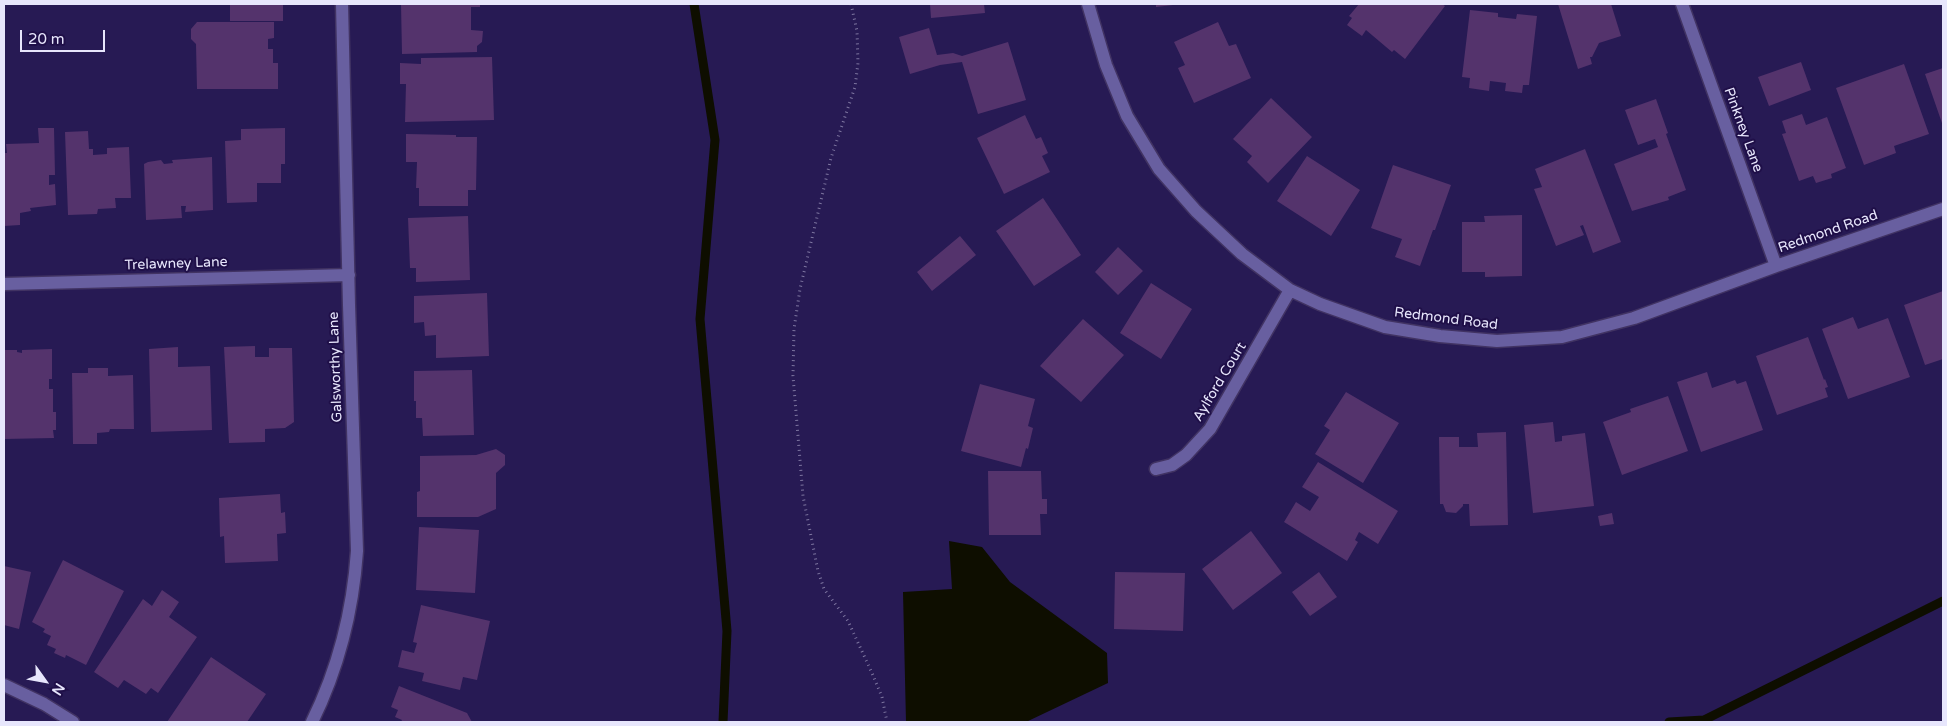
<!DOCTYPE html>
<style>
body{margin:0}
#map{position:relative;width:1947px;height:726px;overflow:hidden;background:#271a54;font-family:"Varela Round",sans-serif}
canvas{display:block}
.frame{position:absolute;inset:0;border:5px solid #e7e6fc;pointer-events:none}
.north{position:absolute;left:20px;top:656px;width:50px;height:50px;-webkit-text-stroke:4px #1f0f48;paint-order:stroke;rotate:122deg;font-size:14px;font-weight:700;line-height:20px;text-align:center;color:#e7e6fc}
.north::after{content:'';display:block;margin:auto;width:18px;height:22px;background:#e7e6fc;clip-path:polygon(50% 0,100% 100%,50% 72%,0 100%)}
.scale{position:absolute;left:20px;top:30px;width:85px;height:22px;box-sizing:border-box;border:2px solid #e7e6fc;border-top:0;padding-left:6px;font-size:15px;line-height:18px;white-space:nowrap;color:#e7e6fc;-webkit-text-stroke:4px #1f0f48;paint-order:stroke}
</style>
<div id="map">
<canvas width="1947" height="726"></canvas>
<div class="frame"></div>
<div class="north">N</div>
<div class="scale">20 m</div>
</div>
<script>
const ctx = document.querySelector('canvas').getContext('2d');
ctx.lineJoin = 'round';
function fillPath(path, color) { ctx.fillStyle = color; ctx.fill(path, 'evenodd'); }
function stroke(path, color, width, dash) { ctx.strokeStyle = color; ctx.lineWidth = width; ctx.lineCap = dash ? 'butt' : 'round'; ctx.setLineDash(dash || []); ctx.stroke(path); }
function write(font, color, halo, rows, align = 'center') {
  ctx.font = font + ' "Varela Round",sans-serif'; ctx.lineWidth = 4; ctx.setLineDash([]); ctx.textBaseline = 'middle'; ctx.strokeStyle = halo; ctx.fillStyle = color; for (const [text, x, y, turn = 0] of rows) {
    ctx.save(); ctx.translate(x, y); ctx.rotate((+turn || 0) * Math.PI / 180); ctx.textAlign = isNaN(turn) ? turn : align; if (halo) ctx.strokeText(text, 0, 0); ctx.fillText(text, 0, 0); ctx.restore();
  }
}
fillPath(new Path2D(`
 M949,541L982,547L1010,582L1107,653L1108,683L1026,722H906L903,592L952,589Z`), '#0e0e00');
stroke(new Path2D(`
 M694,4L715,140L700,319L727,631L723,722
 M1669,722L1704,720L1943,601`), '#0e0e00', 9);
fillPath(new Path2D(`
 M230,4H283V21H230Z
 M401,4H480V7H471V30L483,31L482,42L477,46V52L402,54Z
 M930,4H984L985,13L931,18Z
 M1156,4H1173V5L1156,7Z
 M1359,4H1442L1445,6L1405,59L1394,50L1392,52L1366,30L1362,36L1347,25L1352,18L1349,16Z
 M1558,4H1611L1621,36L1599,43L1592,57H1590L1592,64L1578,69Z
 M1470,10L1498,13V17L1516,19L1517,14L1537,16L1529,85H1523L1522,93L1505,91L1506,83L1490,81L1489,91L1469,88L1470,78L1462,77Z
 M197,22H274V38L268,39V49H273V63H278V89H197L196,44L191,39V29Z
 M1218,22L1229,46L1236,44L1251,78L1194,103L1178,68L1185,65L1174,42Z
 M929,28L937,55L953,53L962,56L1008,42L1026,100L978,114L962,62L940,65L910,74L899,37Z
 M492,57L494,120L405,122L406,84H400V63L421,64V58Z
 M1801,62L1811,90L1769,106L1758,77Z
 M1904,64L1929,134L1894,146L1896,153L1864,165L1836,88Z
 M1943,68V126L1925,74Z
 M1271,98L1312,137L1268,183L1247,162L1252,156L1233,139Z
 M1656,99L1668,133L1666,134L1686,190L1668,197L1669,200L1632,211L1614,164L1658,147L1655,139L1638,145L1625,110Z
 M1802,114L1806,125L1827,117L1846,168L1831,174L1832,178L1816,183L1813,176L1799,181L1782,134L1786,133L1782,121Z
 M1025,115L1036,139L1041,137L1048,153L1042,156L1050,172L1004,194L977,138Z
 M38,128H54L55,175H49V185L55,184L56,205L30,208L31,211L20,213V225L4,226V153H7L6,144L39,143Z
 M285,128V164H281V183H257V202L227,203L225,141L241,140V129Z
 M88,131L89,149H93V155L107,154V148L129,147L131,198H115L116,208L98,209L97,214L68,215L65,132Z
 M406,134L456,135V137H477L476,190H468V206H419V188H416L417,162H406Z
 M1585,149L1621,242L1593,253L1583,225L1580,226L1584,235L1556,246L1534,189L1542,187L1535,169Z
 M1307,156L1360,190L1331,236L1277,201Z
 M212,157L213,210L185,212L186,206H181L182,218L146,220L144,164L148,162L161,160L164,164L173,163L172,160Z
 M1393,165L1451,185L1435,230H1433L1420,266L1395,257L1402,239L1371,228Z
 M1043,198L1081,255L1034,286L996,231Z
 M1522,215V276L1485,277V272H1462V222H1485L1484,216Z
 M468,216L470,280L416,282V268H410L408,218Z
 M960,236L976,255L932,291L917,272Z
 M1118,247L1143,271L1118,295L1095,272Z
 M1151,283L1192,309L1161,359L1120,333Z
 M1943,291V359L1925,365L1904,305Z
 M487,293L489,356L436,358V335L425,336L424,322L414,323V296Z
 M1853,317L1858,329L1888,318L1910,377L1848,399L1822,329Z
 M1083,319L1124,355L1081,402L1040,366Z
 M1808,337L1824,380L1825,379L1828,387L1825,388L1828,397L1777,415L1756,356Z
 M255,346V357H269V348H292L294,422L285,428L265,429V442L229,443L224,347Z
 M178,347V367L210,366L212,430L151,432L149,349Z
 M52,349V379H49V389H53V412H56V430H53L54,438L4,439V350H17V352L22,353V350Z
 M88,368H108V376L133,375L134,429H110L109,432L97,433V444H73L72,373H88Z
 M472,370L474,435L423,436L422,418H416V401H414V371Z
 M1707,372L1712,388L1735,380L1737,384L1746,381L1763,430L1701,452L1677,382Z
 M980,384L1035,399L1028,426L1033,428L1028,449L1026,448L1021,467L961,451Z
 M1346,392L1399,423L1363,483L1315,454L1330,430L1324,426Z
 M1668,396L1688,451L1622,475L1603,422L1631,412L1630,409Z
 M1553,422L1555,442L1562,441V436L1585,433L1594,506L1533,513L1524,425Z
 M1506,432L1508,525L1470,526L1469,504H1463V506L1456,513L1446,512L1443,504H1440L1439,437H1459V447H1478L1477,433Z
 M496,449L505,455V465L496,473V509L478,517H417V492L420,491V456L476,455Z
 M1318,462L1398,511L1378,544L1359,532L1355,540L1358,542L1347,561L1284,522L1296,502L1310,511L1319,497L1302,487Z
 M988,471H1041L1042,499H1047V514H1040L1041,535H989Z
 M280,494L281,513L285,512L286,533L277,534L278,561L225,563L224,536L220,537L219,498Z
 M1612,513L1614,524L1600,526L1598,516Z
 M419,527L479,530L475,593L416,590Z
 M1251,531L1282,573L1233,610L1202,569Z
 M63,560L124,591L86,665L66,655L65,658L54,653L56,649L47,645L51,636L43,632L45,629L32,622Z
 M4,566L31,572L19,629L4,625Z
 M1115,572L1185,573L1183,631L1114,629Z
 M1319,572L1337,597L1310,616L1292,592Z
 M162,590L179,602L169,617L197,637L158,693L151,688L146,694L124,680L118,688L94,672L143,599L152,606Z
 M421,605L490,621L477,680L463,677L460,690L422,681L424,673L398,667L402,650L414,653L417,643L413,642Z
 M211,657L266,694L247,722H167Z
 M399,686L467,713L472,722H401L402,720L395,717L398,710L391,707Z`), '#54336c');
const minor = new Path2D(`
 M1088,4L1106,65L1127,116L1159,169L1196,211L1242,254L1290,290L1320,304L1385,327L1440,336L1497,341L1562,337L1634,318L1776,266L1943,209
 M1682,4L1776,266
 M4,284L349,275
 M1156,469L1172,465L1186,455L1210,429L1290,290
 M4,685L44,704L73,722
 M312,722C338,669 353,610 357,551L349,305L342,4`);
stroke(minor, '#413363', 15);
stroke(new Path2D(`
 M851,4L857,31L858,63L855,87L831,158L800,289L794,329L793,376L803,496L818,571L824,589L848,621L872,673L882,697L887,722`), '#7e76a0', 3, [1, 4]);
stroke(minor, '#685fa0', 12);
write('14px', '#e7e6fc', '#1f0f48', [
 ["Pinkney Lane",1743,130,70],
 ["Redmond Road",1828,232,-19],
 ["Trelawney Lane",176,264,-2],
 ["Redmond Road",1446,319,7],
 ["Galsworthy Lane",336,367,-92],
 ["Aylford Court",1220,382,-59]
]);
</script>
